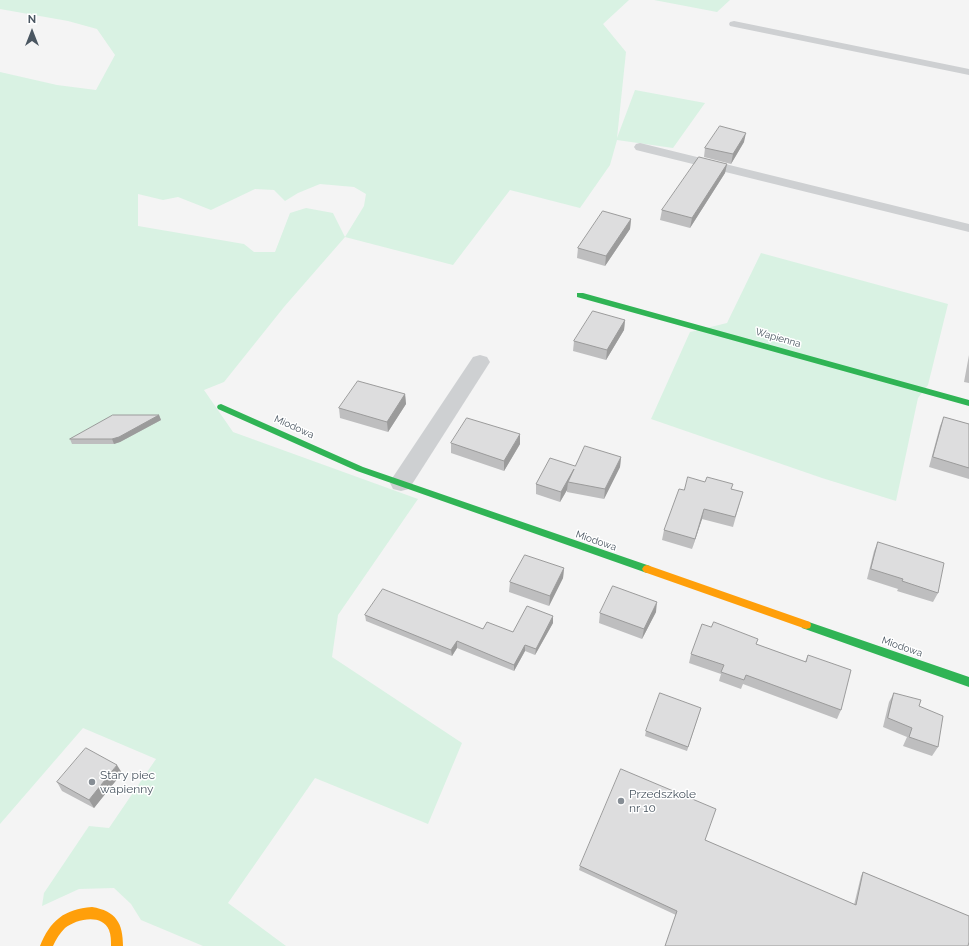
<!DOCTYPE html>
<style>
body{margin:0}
#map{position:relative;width:969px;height:946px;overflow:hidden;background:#f4f4f4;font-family:Raleway,sans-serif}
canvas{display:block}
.north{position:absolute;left:12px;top:12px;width:40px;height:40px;-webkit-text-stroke:3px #fff;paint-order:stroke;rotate:0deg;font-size:11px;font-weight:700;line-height:16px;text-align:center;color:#4a5661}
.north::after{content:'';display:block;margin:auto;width:14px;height:18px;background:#4a5661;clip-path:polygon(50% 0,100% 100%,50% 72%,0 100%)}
</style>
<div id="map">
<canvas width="969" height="946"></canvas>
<div class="north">N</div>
</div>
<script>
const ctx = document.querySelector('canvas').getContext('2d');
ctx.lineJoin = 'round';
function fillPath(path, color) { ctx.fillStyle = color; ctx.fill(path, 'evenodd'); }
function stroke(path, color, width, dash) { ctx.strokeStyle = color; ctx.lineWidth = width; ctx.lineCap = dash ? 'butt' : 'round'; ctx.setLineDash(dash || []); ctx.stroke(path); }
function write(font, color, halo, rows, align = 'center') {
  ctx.font = font + ' Raleway,sans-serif'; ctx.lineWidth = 3; ctx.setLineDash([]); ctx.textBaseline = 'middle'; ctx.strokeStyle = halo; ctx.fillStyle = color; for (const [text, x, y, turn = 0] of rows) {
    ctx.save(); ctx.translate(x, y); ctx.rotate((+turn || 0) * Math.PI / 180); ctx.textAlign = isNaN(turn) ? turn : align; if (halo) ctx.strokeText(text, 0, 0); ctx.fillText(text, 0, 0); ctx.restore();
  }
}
fillPath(new Path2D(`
 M0,0H629L603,24L626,52L617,138L635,90L705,103L673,148L617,140L610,165L580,208L510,190L453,265L345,237L284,307L224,382L204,390L233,432L418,499L338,615L332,657L462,743L428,824L315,778L228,903L286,946H203L141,920L131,904L114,888L79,889L42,906L44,893L89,826L109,828L156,759L83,728L0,824V72L57,85L96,90L115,55L97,29L68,21L0,9ZM320,184L354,187L366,194L364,206L345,237L333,213L306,208L290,213L275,252H254L244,244L138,226V194L163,200L178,197L211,210L255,189L274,190L285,201L298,193Z
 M654,0H730L717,12Z
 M761,253L948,304L928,385L918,398L896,501L822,478L651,419L690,332L727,323Z`), '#d9f2e3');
fillPath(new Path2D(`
 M734,21L969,69V75L730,26L729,24L730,22Z
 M640,143L969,224V232L636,150L634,147L636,144Z`), '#ced0d2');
fillPath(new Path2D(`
 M480,355L487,357L490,362L409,489L401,491L393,489L390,483L393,477L473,357Z`), '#ced0d2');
fillPath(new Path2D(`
 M577,293H583L969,400V406L577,297Z
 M221,404L363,467L650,566L652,569L650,572L647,573L644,572L357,471L218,409L217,407L218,405Z
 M806,621L969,677V687L802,628L801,625L802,622Z`), '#30b455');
fillPath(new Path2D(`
 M647,565L810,622L811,625L810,628L806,629L644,572L642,569L644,566Z
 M92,907C116,911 123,923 123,946H111C111,941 111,935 109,930C102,913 76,919 65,928C60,933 56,939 53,946H40C50,921 64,909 92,907Z`), '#ff9f0a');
fillPath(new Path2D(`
 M744,142L731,164L704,157L705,148Z
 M727,164L725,173L690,228L660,220L662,210Z
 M631,219L630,229L605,266L577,258L578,248Z
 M625,320L624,330L606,360L573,351L574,341Z
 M969,355V383L964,382Z
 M405,394L406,404L388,432L340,418L339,408Z
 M159,415L161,420L120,442L114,444H72L70,439Z
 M944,417L969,424V479L929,467L940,426Z
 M451,443L520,444L504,471L451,453Z
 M621,457L620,467L604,499L567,492V490L560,502L536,494V484L575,466Z
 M732,489L740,502L733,527L702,519L692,549L662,540L664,530L684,490Z
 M878,542L938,593L933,602L897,591L898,589L867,579L874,551Z
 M564,568L563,578L549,606L509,592L510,582Z
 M656,612L642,639L599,623L600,613Z
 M365,615L513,632L553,616V623L535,655L525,651L514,671L457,648L452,656L366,621Z
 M756,644L805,662L808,655L841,710L837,719L743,684L741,689L719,681L721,674L689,663L691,654Z
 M894,693L919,706L938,747L932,756L903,746L907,737L883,727L889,702Z
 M701,708L687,751L645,736L646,731Z
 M122,773L94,808L62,791L57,782Z
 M705,840L854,905L861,876L863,872L969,916L676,915L579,870L580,866Z`), '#bebebf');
fillPath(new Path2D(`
 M746,133L744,142L731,164L733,154Z
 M727,164L725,173L690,228L692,218Z
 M631,219L630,229L605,266L606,256Z
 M625,320L624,330L606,360L607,350Z
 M405,394L406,404L388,432L387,422Z
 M159,415L161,420L120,442L114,444L112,439Z
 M520,434V444L504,471V461Z
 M621,457L620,467L604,499L605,489Z
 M574,469L568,482L567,490L560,502L561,492Z
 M704,509L702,519L692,549Z
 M564,568L563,578L549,606L550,596Z
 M657,602L656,612L642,639L644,629Z
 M553,616V623L535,655L536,649Z
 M457,641V648L452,656L451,650Z
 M525,645V651L514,671V665Z
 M117,765L122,773L94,808L89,800Z`), '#9b9b9b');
const building = new Path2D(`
 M720,126L746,133L733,154L705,148Z
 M699,157L727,164L692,218L662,210Z
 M603,211L631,219L606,256L578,248Z
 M593,311L625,320L607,350L574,341Z
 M358,381L405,394L387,422L339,408Z
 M113,415H159L119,437L112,439H70Z
 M944,417L969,424V468L933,457Z
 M467,418L520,434L504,461L451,443Z
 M585,446L621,457L605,489L568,482L574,469L561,492L536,484L550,458L575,466Z
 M688,477L705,482L707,477L733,484L731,489L743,492L735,517L704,509L695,539L664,530L679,489L684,490Z
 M878,542L944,563L938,593L902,581L903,579L871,569Z
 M525,555L564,568L550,596L510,582Z
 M613,586L657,602L644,629L600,613Z
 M383,589L483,629L487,622L513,632L527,606L553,616L536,649L525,645L514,665L457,641L451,650L365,615Z
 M714,622L758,639L756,644L806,662L808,655L851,670L841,710L746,675L744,680L721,672L724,665L691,654L702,624L711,627Z
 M660,693L701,708L688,747L646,731Z
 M894,693L921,700L919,706L943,716L938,747L909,737L912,728L888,718Z
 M86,748L117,765L89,800L57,782Z
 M621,769L716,809L705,840L856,905L863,872L969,916V942L968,946H665L677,911L580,866Z`);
fillPath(building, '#ddddde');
stroke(building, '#9b9b9b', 1);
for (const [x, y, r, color] of [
 [92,782,4,"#868d94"],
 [621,801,4,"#868d94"]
]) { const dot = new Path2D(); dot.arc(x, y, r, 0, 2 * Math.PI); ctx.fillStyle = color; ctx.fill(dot); stroke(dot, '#fff', 1.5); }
write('10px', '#4a5661', '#fff', [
 ["Wapienna",778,338,16],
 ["Miodowa",294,427,24],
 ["Miodowa",596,541,19],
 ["Miodowa",902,647,19]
]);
write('12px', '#4a5661', '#fff', [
 ["Stary piec",100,775],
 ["wapienny",100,789],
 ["Przedszkole",629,794],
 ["nr 10",629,808]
], 'left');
</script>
